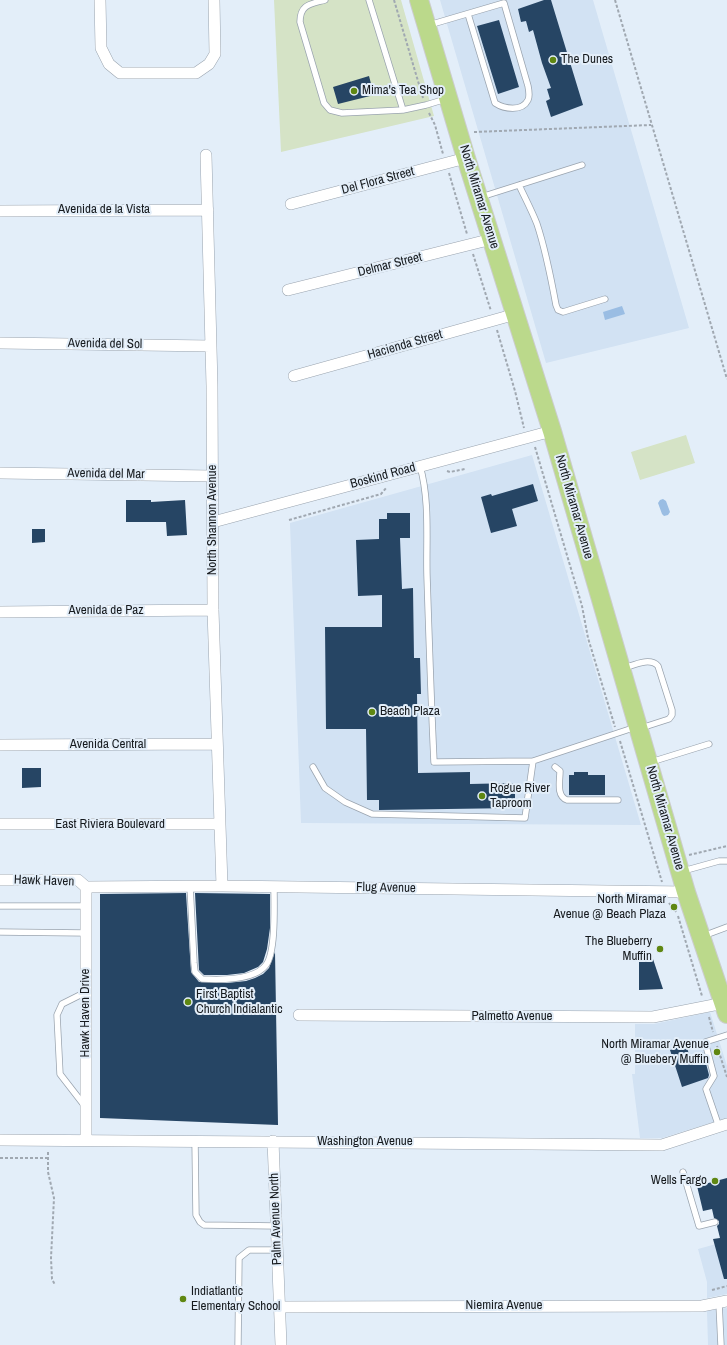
<!DOCTYPE html>
<style>
body{margin:0}
canvas{display:block;background:#e3eef9}
</style>
<canvas width="727" height="1345"></canvas>
<script>
const ctx = document.querySelector('canvas').getContext('2d');
ctx.lineJoin = 'round';
function fillPath(path, color) { ctx.fillStyle = color; ctx.fill(path, 'evenodd'); }
function stroke(path, color, width, dash) { ctx.strokeStyle = color; ctx.lineWidth = width; ctx.lineCap = dash ? 'butt' : 'round'; ctx.setLineDash(dash || []); ctx.stroke(path); }
function write(font, color, halo, rows, align = 'center') {
  ctx.font = font + ' "Archivo Narrow",sans-serif'; ctx.lineWidth = 4; ctx.setLineDash([]); ctx.textBaseline = 'middle'; ctx.strokeStyle = halo; ctx.fillStyle = color; for (const [text, x, y, turn = 0] of rows) {
    ctx.save(); ctx.translate(x, y); ctx.rotate((+turn || 0) * Math.PI / 180); ctx.textAlign = isNaN(turn) ? turn : align; if (halo) ctx.strokeText(text, 0, 0); ctx.fillText(text, 0, 0); ctx.restore();
  }
}
fillPath(new Path2D(`
 M440,0H593L689,328L546,363Z
 M532,455L641,825L301,823L290,523Z
 M710,1012L727,1066V1118L662,1138H640L632,1074H635V1024H654Z
 M727,1241V1294L707,1298V1282L698,1249Z
 M727,1308V1345H708L707,1311Z`), '#d2e2f3');
fillPath(new Path2D(`
 M274,0H401L434,116L281,152Z
 M686,435L695,463L640,480L631,452Z`), '#d5e3c6');
fillPath(new Path2D(`
 M622,306L625,314L605,320L603,312Z
 M663,499L666,501L670,512L668,515L664,516L662,514L658,503L660,500Z`), '#9abde3');
fillPath(new Path2D(`
 M544,0H551L583,105L551,117L546,101L550,99L547,89L551,88L542,63L533,30L529,32L526,21L521,22L518,9Z
 M499,20L519,87L498,94L477,26Z
 M369,76L374,95L338,104L333,87Z
 M533,484L538,501L512,509L517,526L491,533L481,497L491,494L492,496Z
 M126,500H151V502L185,500L187,535L167,536L166,522H126Z
 M387,513H410V538H400L402,589L413,588L414,658H420L421,694H417L418,773L470,772V784L515,783V808L379,810V800H367L366,729H326L325,627H382V595L358,596L356,540L379,539V519H387Z
 M32,529H45V542L32,543Z
 M22,768H41V787L22,788Z
 M574,772H588V775H605V795H569V775H574Z
 M186,893L191,972L199,982L227,983L246,981L255,978L263,974L269,968L275,952L278,1125L100,1118V894Z
 M195,893L270,894V928L267,949L263,962L258,967L244,973L227,975H204L199,970Z
 M639,953H651L663,989L639,990Z
 M686,1045L690,1057L703,1052L709,1075L708,1078L682,1087L670,1050Z
 M727,1178V1279H724L713,1239L720,1238L717,1226L719,1224V1221L714,1218L712,1209L703,1211L697,1186Z`), '#264564');
const lane = new Path2D(`
 M325,0C311,4 300,4 300,22L324,103L330,110L342,113L403,110L426,105L446,99
 M369,0L403,110
 M429,25L504,3L528,86C529,91 530,96 528,100C522,112 504,109 495,103L468,14
 M519,185C525,198 532,211 537,224C546,251 551,278 556,305L558,310L563,312L605,299
 M481,197L582,165
 M420,466C430,501 426,540 427,576C429,638 431,700 434,762L533,761L636,727
 M624,668C634,665 650,657 658,666L672,710V715L669,719L641,728
 M651,762L709,744
 M313,767L325,788L345,802L372,814L525,818L533,761
 M555,767L560,771C560,781 556,796 567,800H618
 M683,871L719,861H727
 M190,886L194,963L195,972L202,979C220,980 254,981 266,965C276,952 274,905 274,887
 M0,906H86
 M0,932L86,933
 M703,936L727,927
 M84,1105L60,1074L57,1015L62,1004L86,992
 M719,1127L706,1089L714,1076L705,1042L727,1035
 M195,1141L196,1215L200,1222L204,1225L277,1226
 M683,1172L699,1226L715,1222
 M719,1303L721,1345
 M238,1345L239,1258L249,1250H277`);
const street = new Path2D(`
 M100,0L101,48L109,64L120,73H196L209,64L215,54L214,0
 M206,155L212,386L213,610L222,886
 M291,204L466,158
 M0,211L208,210
 M288,290L492,239
 M0,343L211,346
 M294,376L516,314
 M0,473L213,476
 M213,522L552,431
 M0,612L213,610
 M0,745L217,744
 M0,824H220
 M0,880H78L86,887
 M86,887L222,886L686,892
 M299,1015L653,1017L724,1003
 M0,1140L662,1145L727,1124
 M86,1140V887
 M273,1141L281,1345
 M280,1307L702,1306L727,1301`);
const primary = new Path2D(`
 M419,0L466,158L552,431L686,892L727,1014`);
stroke(lane, '#9aa4af', 7);
stroke(street, '#9aa4af', 12);
stroke(primary, '#cccdce', 20);
stroke(new Path2D(`
 M394,0L423,98
 M615,0L727,379
 M429,113L435,125L443,154
 M474,132L651,125
 M449,173L467,234
 M473,254L491,311
 M497,330L515,391L524,428
 M535,447L582,606L588,638L615,727
 M447,471L450,472L465,469
 M289,520L381,494L387,487
 M620,741L662,882
 M689,855L727,846
 M669,903L676,912
 M678,916L702,996
 M709,1017L713,1032
 M717,1046L727,1077
 M48,1152V1172L54,1198L51,1258L52,1279L55,1285
 M0,1158H48
 M712,1290L727,1286`), '#a0a8b1', 2, [3, 2]);
stroke(lane, '#fff', 5.5);
stroke(street, '#fff', 11);
stroke(primary, '#bbd98b', 18);
for (const [x, y, r, color] of [
 [553,60,4,"#5f8712"],
 [354,91,4,"#5f8712"],
 [372,712,4,"#5f8712"],
 [482,796,4,"#5f8712"],
 [674,907,4,"#5f8712"],
 [660,949,4,"#5f8712"],
 [188,1002,4,"#5f8712"],
 [717,1052,4,"#5f8712"],
 [715,1181,4,"#5f8712"],
 [183,1299,4,"#5f8712"]
]) { const dot = new Path2D(); dot.arc(x, y, r, 0, 2 * Math.PI); ctx.fillStyle = color; ctx.fill(dot); stroke(dot, '#e3eef9', 1.5); }
write('13px', '#161a1e', '#e3eef9', [
 ["The Dunes",561,60],
 ["Mima's Tea Shop",362,91],
 ["Beach Plaza",380,712],
 ["Rogue River",490,789],
 ["Taproom",490,804],
 ["North Miramar",666,900,"right"],
 ["Avenue @ Beach Plaza",666,915,"right"],
 ["The Blueberry",652,942,"right"],
 ["Muffin",652,957,"right"],
 ["First Baptist",196,995],
 ["Church Indialantic",196,1010],
 ["North Miramar Avenue",709,1045,"right"],
 ["@ Bluebery Muffin",709,1060,"right"],
 ["Wells Fargo",707,1181,"right"],
 ["Indiatlantic",191,1292],
 ["Elementary School",191,1307]
], 'left');
write('13px', '#161a1e', '#e3eef9', [
 ["Del Flora Street",378,181,-15],
 ["North Miramar Avenue",479,197,73],
 ["Avenida de la Vista",104,210],
 ["Delmar Street",390,265,-14],
 ["Avenida del Sol",105,344,1],
 ["Hacienda Street",405,345,-16],
 ["Avenida del Mar",106,474,1],
 ["Boskind Road",383,476,-15],
 ["North Miramar Avenue",574,507,74],
 ["North Shannon Avenue",213,520,-90],
 ["Avenida de Paz",106,611],
 ["Avenida Central",108,745],
 ["North Miramar Avenue",665,818,74],
 ["East Riviera Boulevard",110,825],
 ["Hawk Haven",44,881,2],
 ["Flug Avenue",386,888,1],
 ["Hawk Haven Drive",86,1013,-90],
 ["Palmetto Avenue",512,1017],
 ["Washington Avenue",365,1142],
 ["Palm Avenue North",276,1219,-92],
 ["Niemira Avenue",504,1306]
]);
</script>
